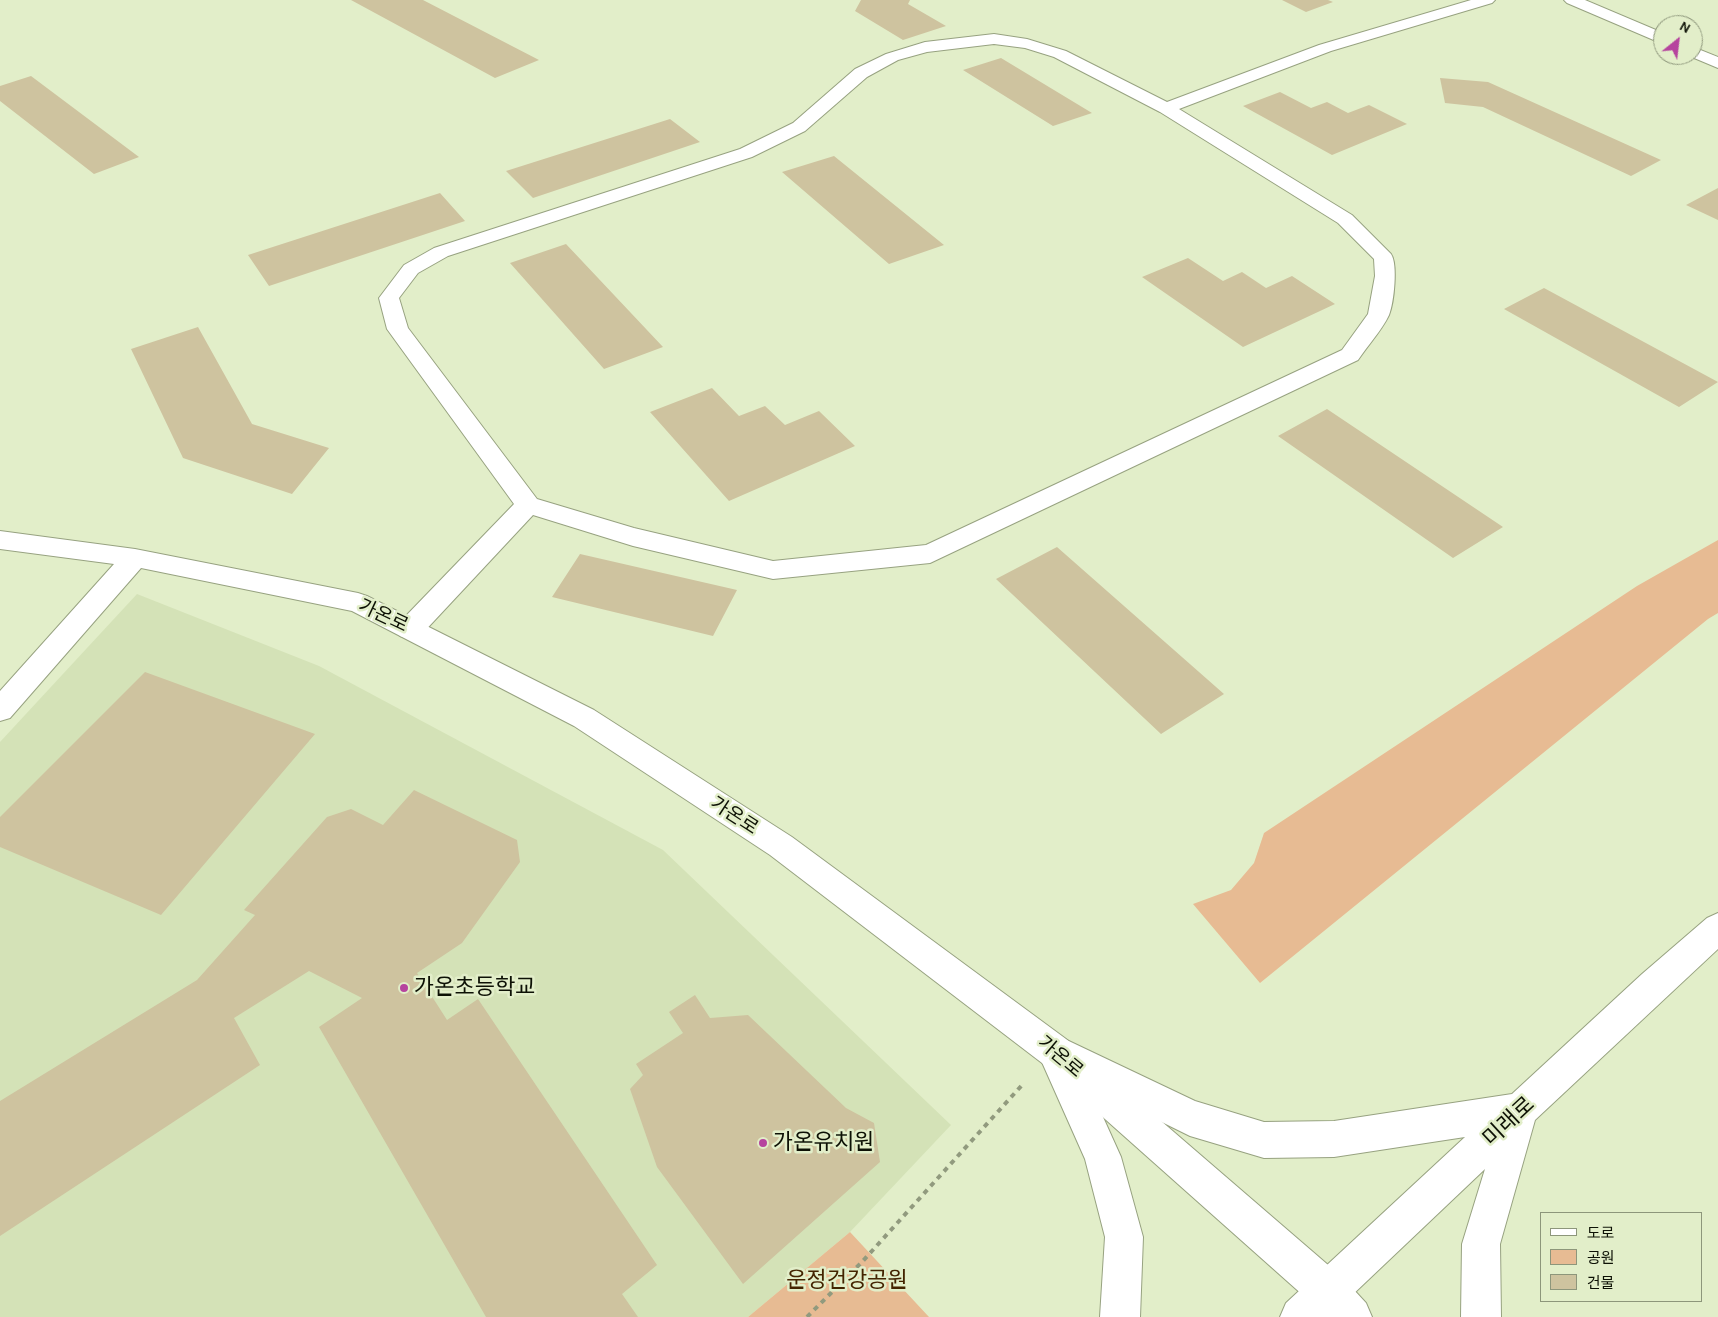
<!DOCTYPE html>
<meta charset="utf-8">
<style>
body{margin:0}
#map{position:relative;width:1718px;height:1317px;overflow:hidden;background:#e2eec9;font-family:Karla,"Noto Sans KR",sans-serif}
canvas{display:block}
.legend{position:absolute;left:1540px;top:1212px;width:162px;height:90px;box-sizing:border-box;background:#e2eec9;border:1px solid #8d967b;margin:0;padding:6px 9px;list-style:none;font-size:15px;color:#0d1105}
.legend li{display:flex;align-items:center;gap:10px;height:25px}
.legend b{width:25px;border:1px solid #8d967b}
.north{position:absolute;left:1653px;top:15px;width:50px;height:50px;box-sizing:border-box;background:#e2eec9;border:1px solid #8d967b;border-radius:50%;rotate:29deg;font-size:14px;font-weight:700;line-height:20px;text-align:center;color:#0d1105}
.north::after{content:'';display:block;margin:auto;width:18px;height:22px;background:#b6449e;clip-path:polygon(50% 0,100% 100%,50% 72%,0 100%)}
</style>
<div id="map">
<canvas width="1718" height="1317"></canvas>
<ul class="legend">
<li><b style="height:6px;background:#fff"></b>도로</li>
<li><b style="height:14px;background:#e7bb93"></b>공원</li>
<li><b style="height:14px;background:#cec39f"></b>건물</li>
</ul>
<div class="north">N</div>
</div>
<script>
const ctx = document.querySelector('canvas').getContext('2d');
ctx.lineJoin = 'round';
function fillPath(path, color) { ctx.fillStyle = color; ctx.fill(path, 'evenodd'); }
function stroke(path, color, width, dash) { ctx.strokeStyle = color; ctx.lineWidth = width; ctx.lineCap = dash ? 'butt' : 'round'; ctx.setLineDash(dash || []); ctx.stroke(path); }
function write(font, color, halo, rows, align = 'center') {
  ctx.font = font + ' Karla,"Noto Sans KR",sans-serif'; ctx.lineWidth = 5; ctx.setLineDash([]); ctx.textBaseline = 'middle'; ctx.strokeStyle = halo; ctx.fillStyle = color; for (const [text, x, y, turn = 0] of rows) {
    ctx.save(); ctx.translate(x, y); ctx.rotate((+turn || 0) * Math.PI / 180); ctx.textAlign = isNaN(turn) ? turn : align; if (halo) ctx.strokeText(text, 0, 0); ctx.fillText(text, 0, 0); ctx.restore();
  }
}
fillPath(new Path2D(`
 M137,594L319,666L663,850L951,1125L850,1232L748,1317H0V742Z`), '#d4e2b7');
fillPath(new Path2D(`
 M1718,540V613L1708,619L1260,983L1193,904L1231,890L1254,863L1264,833L1637,586Z
 M850,1232L929,1317H748Z`), '#e7bb93');
fillPath(new Path2D(`
 M351,0H423L539,60L495,78Z
 M861,0H910L908,4L946,26L903,40L855,11Z
 M1282,0H1328L1333,2L1306,12Z
 M1001,58L1092,113L1053,126L963,70Z
 M31,76L139,157L94,174L0,101V86Z
 M1440,78L1488,82L1661,160L1631,176L1483,107L1445,103Z
 M1280,92L1311,108L1327,102L1348,113L1369,105L1407,124L1332,155L1243,106Z
 M670,119L700,142L533,198L506,171Z
 M834,156L944,245L889,264L782,172Z
 M1718,188V220L1686,205Z
 M440,193L465,221L269,286L248,255Z
 M566,244L663,347L604,369L510,263Z
 M1188,258L1223,281L1242,272L1266,288L1292,276L1335,304L1243,347L1142,277Z
 M1544,288L1718,382L1679,407L1504,309Z
 M198,327L252,424L329,448L292,494L183,458L131,349Z
 M712,388L739,416L765,406L785,425L819,411L855,446L729,501L650,412Z
 M1327,409L1503,527L1453,558L1278,436Z
 M1057,547L1224,694L1161,734L996,579Z
 M580,554L737,590L713,636L552,597Z
 M145,672L315,734L161,915L0,847V817Z
 M414,790L517,840L520,862L462,943L417,973L447,1020L478,999L657,1265L622,1294L638,1317H486L319,1027L362,998L309,971L234,1018L260,1065L0,1236V1101L197,980L255,915L244,910L327,817L351,809L383,825Z
 M695,995L710,1018L748,1015L846,1108L874,1123L880,1162L743,1284L657,1167L630,1089L643,1075L636,1064L683,1033L669,1012Z`), '#cec39f');
const service = new Path2D(`
 M1471,0H1495L1492,3L1331,51L1179,109L1352,215L1391,254C1398,264 1394,303 1389,315C1382,330 1368,345 1358,360L930,563L773,579L633,546L533,515L420,636L410,639L400,636L397,629L400,622L514,504L387,329L379,298L404,265L434,248L740,149L793,123L855,69L886,54L925,42L994,34L1027,39L1066,51L1167,102L1319,45ZM994,44L1025,48L1054,57L1160,112L1338,223L1374,259L1375,276L1368,314L1342,350L926,545L773,561L634,528L537,499L408,328L399,298L418,273L448,256L752,157L805,131L867,77L898,60L927,52Z`);
const minor = new Path2D(`
 M0,531L135,549L358,593L367,596L594,710L792,837L1066,1039L1342,1277L1366,1303L1372,1317H1325L1314,1305L1042,1063L770,855L574,726L352,611L141,568L10,718L0,721V691L114,564L0,549Z`);
const tertiary = new Path2D(`
 M1564,0H1585L1663,33V44L1567,3Z
 M1693,47L1718,57V68L1687,55H1693Z`);
const secondary = new Path2D(`
 M1718,913V949L1535,1120L1500,1244L1501,1317H1461L1462,1244L1485,1169L1329,1317H1280L1286,1303L1465,1137L1334,1157L1264,1158L1190,1136L1089,1086L1121,1157L1143,1237L1140,1317H1100L1105,1237L1085,1159L1037,1051L1042,1039L1054,1034L1195,1101L1264,1122L1334,1121L1512,1094L1642,974L1707,918Z`);
stroke(service, '#97a280', 2);
stroke(minor, '#97a280', 2);
stroke(tertiary, '#97a280', 2);
stroke(secondary, '#97a280', 2);
stroke(new Path2D(`
 M807,1317L862,1262L1023,1084`), '#919a7e', 4, [5, 5]);
fillPath(service, '#fff');
fillPath(minor, '#fff');
fillPath(tertiary, '#fff');
fillPath(secondary, '#fff');
for (const [x, y, r, color] of [
 [404,988,5,"#b6449e"],
 [763,1143,5,"#b6449e"]
]) { const dot = new Path2D(); dot.arc(x, y, r, 0, 2 * Math.PI); ctx.fillStyle = color; ctx.fill(dot); stroke(dot, '#e2eec9', 2); }
write('19px', '#0d1105', '#e2eec9', [
 ["가온로",383,616,25],
 ["가온로",734,816,33],
 ["가온로",1060,1057,40]
]);
write('22px', '#0d1105', '#e2eec9', [
 ["가온초등학교",414,988],
 ["가온유치원",773,1143]
], 'left');
write('22px', '#0d1105', '#e2eec9', [
 ["미래로",1509,1122,-43]
]);
write('22px', '#432300', '#e2eec9', [
 ["운정건강공원",847,1281]
]);
</script>
